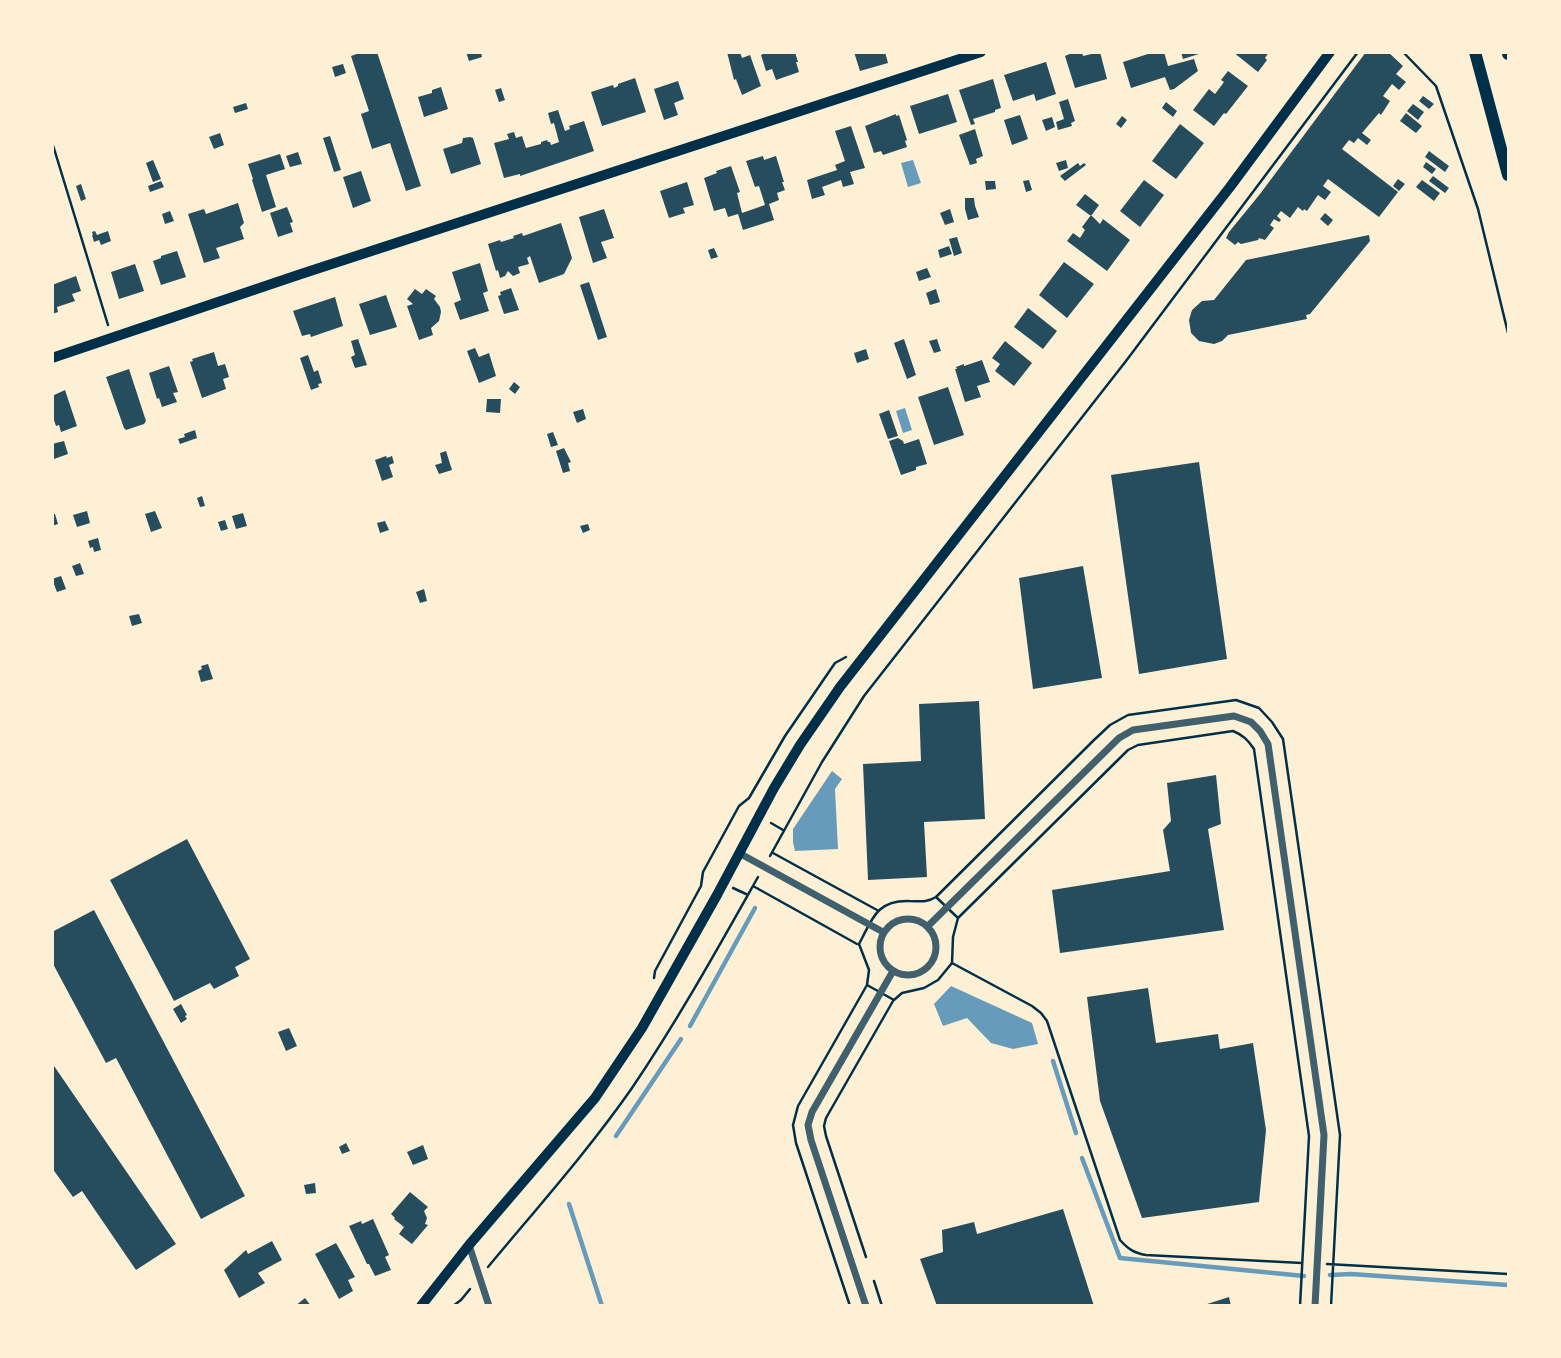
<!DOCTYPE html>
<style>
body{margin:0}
#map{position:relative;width:1561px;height:1358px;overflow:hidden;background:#fdf0d5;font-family:"Open Sans",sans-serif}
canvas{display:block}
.frame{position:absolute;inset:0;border:54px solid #fdf0d5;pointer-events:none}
</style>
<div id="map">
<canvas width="1561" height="1358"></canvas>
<div class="frame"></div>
</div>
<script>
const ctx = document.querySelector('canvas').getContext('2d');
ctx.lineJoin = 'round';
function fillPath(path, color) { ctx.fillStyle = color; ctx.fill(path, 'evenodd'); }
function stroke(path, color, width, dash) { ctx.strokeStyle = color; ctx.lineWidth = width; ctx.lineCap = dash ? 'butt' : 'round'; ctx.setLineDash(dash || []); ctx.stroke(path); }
fillPath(new Path2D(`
 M913,160L921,183L908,187L901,163Z
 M905,408L912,430L903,433L896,411Z
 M832,771L842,779L835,789L838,849L795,851L793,842V829Z
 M951,986L1032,1023L1038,1044L1013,1049L991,1043L967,1018L943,1026L934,1004Z`), '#669bbc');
stroke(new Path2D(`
 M690,1026L755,908
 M1053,1061L1076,1133
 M616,1136L681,1039
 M1082,1158L1120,1258L1304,1276
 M569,1204L602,1306
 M1330,1275L1351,1274L1508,1285`), '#669bbc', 4.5);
fillPath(new Path2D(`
 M362,52H377L421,186L406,191L390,143L372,149L361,114L369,111L351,56Z
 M466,52H481L482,57L469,61Z
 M727,52H740L742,58L750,55L761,86L742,95L736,79L734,80Z
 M767,52H795L798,62H796L799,72L776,80L772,69L766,71L761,55Z
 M854,52H885L888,63L860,71Z
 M1074,52H1082L1083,56L1100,52L1107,79L1075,88L1065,56Z
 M1147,52H1164L1168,66L1194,59L1198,71L1174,89L1170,90L1165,77L1131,88L1123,62L1148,54Z
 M1181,52H1202V53L1183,59Z
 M1233,52H1269L1265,58L1267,60L1258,72Z
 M1366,52H1388L1403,66L1396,74L1406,82L1399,90L1392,84L1383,96L1390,101L1381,115L1379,113L1362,133L1371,140L1367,145L1358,138L1354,143L1349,140L1342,149L1398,192L1379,217L1328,179L1323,186L1331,192L1325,200L1318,195L1307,211L1304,209L1303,211L1298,207L1290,218L1281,211L1277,216L1281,220L1279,222L1274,219L1270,225L1274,228L1265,240L1259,238L1258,240L1241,244L1238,242L1235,245L1226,238L1229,232L1260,194Z
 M1046,62L1056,94L1036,101L1034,94L1013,101L1004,75Z
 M343,64L346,73L335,77L332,67Z
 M1228,71L1248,86L1226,114L1224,113L1214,126L1193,110L1209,89L1215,94L1224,82L1221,80Z
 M635,78L646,112L602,126L591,92L613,85L614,88L618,86V84Z
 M993,79L1001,108L995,110V112L973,119L975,124L971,125L959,90Z
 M678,81L684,99L674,103L678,115L664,120L654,89Z
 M441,87L448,109L424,117L418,97L432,93V90Z
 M501,88L505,100L499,102L495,90Z
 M948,94L957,122L919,134L910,106Z
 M1423,96L1434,104L1429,109L1419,101Z
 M1068,99L1075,121L1071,123L1072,126L1058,130L1056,122L1064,119L1059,102Z
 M1166,102L1177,111L1173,117L1162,108Z
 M246,103L248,109L235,113L233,107Z
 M1413,104L1424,112L1418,120L1407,111Z
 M558,110L565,131L570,129L569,126L584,121L594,151L520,176V174L504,178L494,143L509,139L507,134L514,132L516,138L522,136L526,148L541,144V142L547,140L548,142H550L551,145L559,142L554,123L551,124L548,113Z
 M1406,113L1422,126L1416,133L1400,121Z
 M896,114V116L899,115L907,140L905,141L907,147L883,155L881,151L874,153L865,126Z
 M1020,115L1028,139L1012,145L1004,120Z
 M1122,116L1127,120L1121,128L1116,124Z
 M1052,117L1055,127L1046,131L1042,120Z
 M1180,124L1204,143L1176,179L1152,161Z
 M851,126L865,168L850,172L854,184L843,187L841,180L822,187L825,195L812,199L807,180L837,170L835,165L845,161L835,131Z
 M975,129L983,156L976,159L977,163L970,165L959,135Z
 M220,133L224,145L214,149L209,137Z
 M330,136L341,170L334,172L323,138Z
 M470,137L473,138L481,164L451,174L443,149L462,143L463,138Z
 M1429,151L1449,166L1445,172L1425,157Z
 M298,152L302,164L290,167L286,156Z
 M280,154L285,169L266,175L276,207L262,212L252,180L253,179L248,164Z
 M763,156L764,160L776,156L784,182H782L785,190L777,193L779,200L769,204L774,220L743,230L738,214L728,217L725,208L714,211L704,178L717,173L716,171L731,166L740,192L737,193L742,213L765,205L759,186L755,187L746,161Z
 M153,160L161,179L153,182L146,163Z
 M1066,160L1068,168L1059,171L1056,163Z
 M1426,162L1436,169L1432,174L1423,167Z
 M1078,163L1080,166L1084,163L1086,165L1065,181L1060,176Z
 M361,171L371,201L353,208L343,177Z
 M1433,176L1449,188L1445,193L1429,181Z
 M1398,179L1405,184L1399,191L1393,186Z
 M1029,180L1032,190L1026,192L1023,181Z
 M1144,180L1164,195L1140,227L1120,211Z
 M1422,180L1440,193L1434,201L1416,187Z
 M161,181L164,187L150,192L148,186Z
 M985,181H995L996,189L986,190Z
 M687,182L694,205L683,208L685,213L669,218L660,191Z
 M81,184L86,199L81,201L76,186Z
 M1085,194L1099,205L1091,216L1076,205Z
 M965,198H974L975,206L979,217L968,220L965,209Z
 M238,203L244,223L240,227L244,239L216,248L220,258L204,263L188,214L204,209L206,214Z
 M287,207L293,222L290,223L293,232L278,237L270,213Z
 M604,209L614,238L601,242L607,258L593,263L579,217Z
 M950,209L954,222L945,225L940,213Z
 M170,211L174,221L165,224L162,214Z
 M1325,213L1333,220L1328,226L1320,219Z
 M1091,215L1100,224L1103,219L1130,240L1107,271L1067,241L1073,233L1080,238L1085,230L1082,227Z
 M561,223L572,258L564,274L539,283L530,256L527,258L529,264L518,267L520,273L513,276L508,271L505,276L500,278L498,270L496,271L488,244L500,240L501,242L514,238L513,236L522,233L523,236Z
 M95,231L97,235L108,231L111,241L101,245L99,240L94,242L92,235H93L92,232Z
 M1369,235L1370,241L1310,314L1306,315L1307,319L1228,335L1222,341L1214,344L1199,341L1191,333L1189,320L1192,310L1202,301L1214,300L1246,260Z
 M957,237L962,253L954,256L949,239Z
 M949,246L952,254L940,258L938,250Z
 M714,248L718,257L711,259L708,250Z
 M177,251L186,277L161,285L153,261L161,258V256Z
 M1064,262L1094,284L1067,318L1039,295Z
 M480,263L488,291L483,293L489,311L460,320L454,303L461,300L452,272Z
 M135,264L144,291L119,299L111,272Z
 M927,268L931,277L919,281L916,272Z
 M76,276L81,291L72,294L75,301L57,307L58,312L52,314V285Z
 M589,282L607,337L598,340L580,285Z
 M511,288L519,310L504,314L498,296L501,295L500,292Z
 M415,289L422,294L426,289L436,296L434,299L440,307L441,312L439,321L431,328L433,335L419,340L407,306L413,304L407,299Z
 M936,289L940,302L930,305L926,293Z
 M386,295L397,327L370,335L359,304Z
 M335,297L343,326L311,337L310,334L302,336L293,311Z
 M1028,308L1057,331L1043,349L1014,327Z
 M358,339L367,365L355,368L351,357L355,355L351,341Z
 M904,339L916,375L907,379L894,343Z
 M937,339L941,351L934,353L929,341Z
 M1005,341L1032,363L1014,386L995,371L1000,364L992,358Z
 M475,348L479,357L489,353L496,376L479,383L467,351Z
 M866,349L869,359L857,363L854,353Z
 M214,352L218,366L225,364L229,377L223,379L226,389L202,398L190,362L193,361L192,359Z
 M308,355L314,372L318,370L322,383L318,384L319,387L311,390L300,358Z
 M982,360L990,382L977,386L981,397L965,402L955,369H957L956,367L964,364V366Z
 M169,366L178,392L173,393L177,402L162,407L159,398L157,399L149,373Z
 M129,369L146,421L144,424L126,430L124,428L106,377Z
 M514,382L520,387L515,394L509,389Z
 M948,387L964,435L934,445L918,397Z
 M65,390L77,426L61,432L59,425L56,426L52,414V396Z
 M487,399H501L500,413L486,412Z
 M583,409L586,419L577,423L573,412Z
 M889,410L898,436L888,439L879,414Z
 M195,430L197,438L180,444L178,439L185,437L184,434Z
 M553,432L558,445L551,447L547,434Z
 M898,438L903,441L904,444L919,439L927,464L916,467V470L901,475L889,441Z
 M64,441L68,454L54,459L52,444Z
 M564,448L571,462L568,463L570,471L563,473L556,451Z
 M446,451L452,470L439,474L435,465L442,463L440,453Z
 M386,456L387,458L392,456L394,463L389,465L393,477L382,481L375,460Z
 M1199,462L1227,659L1139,674L1111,475Z
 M202,496L205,506L200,507L197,498Z
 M87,511L90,523L77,527L73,515Z
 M155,511L162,528L151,532L145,514Z
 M243,513L247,526L236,529L232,516Z
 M52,514H55L58,524L52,526Z
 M225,520L228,529L221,531L218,522Z
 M385,521L389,530L380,533L377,523Z
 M588,524L590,530L583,533L580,526Z
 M98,538L101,550L94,552L93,547L90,548L88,541Z
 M80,563L84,574L76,576L72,566Z
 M1083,566L1102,678L1033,689L1019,578Z
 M61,576L66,589L57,592L52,579Z
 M424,589L427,601L420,603L416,592Z
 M139,614L142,623L132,626L129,616Z
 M208,664L213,679L201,682L198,671L202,669L201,666Z
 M979,701L985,819L924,822L927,877L868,880L863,764L921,761L919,704Z
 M1216,775L1221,824L1208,829L1224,930L1060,953L1052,890L1170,871L1163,830L1171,821L1167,783Z
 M187,839L250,959L235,967L239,976L214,989L210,983L174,1001L110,880Z
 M94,910L245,1196L201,1219L116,1058L106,1063L52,962V932Z
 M1148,988L1156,1043L1218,1034L1220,1049L1253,1043L1266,1130L1259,1202L1142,1218L1100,1101L1087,997Z
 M181,1004L187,1015L185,1016L187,1019L181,1023L173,1009Z
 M289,1028L297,1046L286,1051L278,1032Z
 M52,1063L176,1244L136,1270L82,1191L73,1197L52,1168Z
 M346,1143L350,1151L342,1154L339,1147Z
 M423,1145L428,1159L413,1165L407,1152Z
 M315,1183L316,1193L306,1194L304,1185Z
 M410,1192L428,1207L424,1211L427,1218L425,1224L428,1225L412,1244L399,1234L404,1227L394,1219L395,1218L391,1214Z
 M1063,1209L1094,1306H937L920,1259L943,1252L942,1230L974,1222L977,1234Z
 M373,1219L389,1255L385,1257L391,1270L375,1276L369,1264H367L349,1226L361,1221L362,1224Z
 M272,1241L282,1260L258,1273L265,1283L239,1298L224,1270L246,1250L248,1254Z
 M336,1243L355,1277L348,1280L353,1291L339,1299L315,1254Z
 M1229,1297L1231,1306H1204V1305Z
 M305,1298L311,1306H295Z`), '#264d5e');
stroke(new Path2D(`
 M1403,52L1436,86L1478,209L1508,333
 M52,142L108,325
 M771,823L783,830
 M773,853L877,910
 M770,856L822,762L864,696L1126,361L1358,52
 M753,886L857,944
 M733,888L746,894
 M936,897L1094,740L1110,725L1128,715L1236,700L1259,708L1272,722L1283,739L1340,1135L1331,1306
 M936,897L958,918L953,937L952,963L938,980L924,988L902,993L894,1000L867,985L869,970L859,944C872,920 876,900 909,901C920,901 926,903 936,897Z
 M958,918L1128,750L1138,745L1233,731C1243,735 1248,740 1254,749L1309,1136L1300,1306
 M952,963L1032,1006L1041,1013L1047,1021L1120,1240C1128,1249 1134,1253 1146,1255L1302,1263
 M654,978L655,971L701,886L703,872L739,806L749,798L785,736L835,663L846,657
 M866,1257L826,1136L824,1126L826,1118L893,1001
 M1327,1264L1508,1274
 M488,1267C537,1208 588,1151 632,1088C678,1020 718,948 758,877
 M874,1281L882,1306
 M453,1306L461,1300L470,1289
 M850,1306L796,1143L793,1125L798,1106L867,985`), '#003049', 2.5);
stroke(new Path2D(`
 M739,853L883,932
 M880 947a28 28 0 1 1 56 0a28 28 0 1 1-56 0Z
 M928,926L1119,738L1133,730L1234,716L1251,722L1260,731L1268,744L1324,1135L1315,1306
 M469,1245L489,1306
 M866,1306L811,1140L808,1125L812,1112L893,971`), '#3f606c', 7);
stroke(new Path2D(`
 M52,358L301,274L981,52
 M421,1306L469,1245L595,1098L642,1028L717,895L774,788L800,745L840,687L1230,187L1330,52`), '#003049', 10);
stroke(new Path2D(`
 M1475,52L1508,175
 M1508,52V54`), '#003049', 12);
</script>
